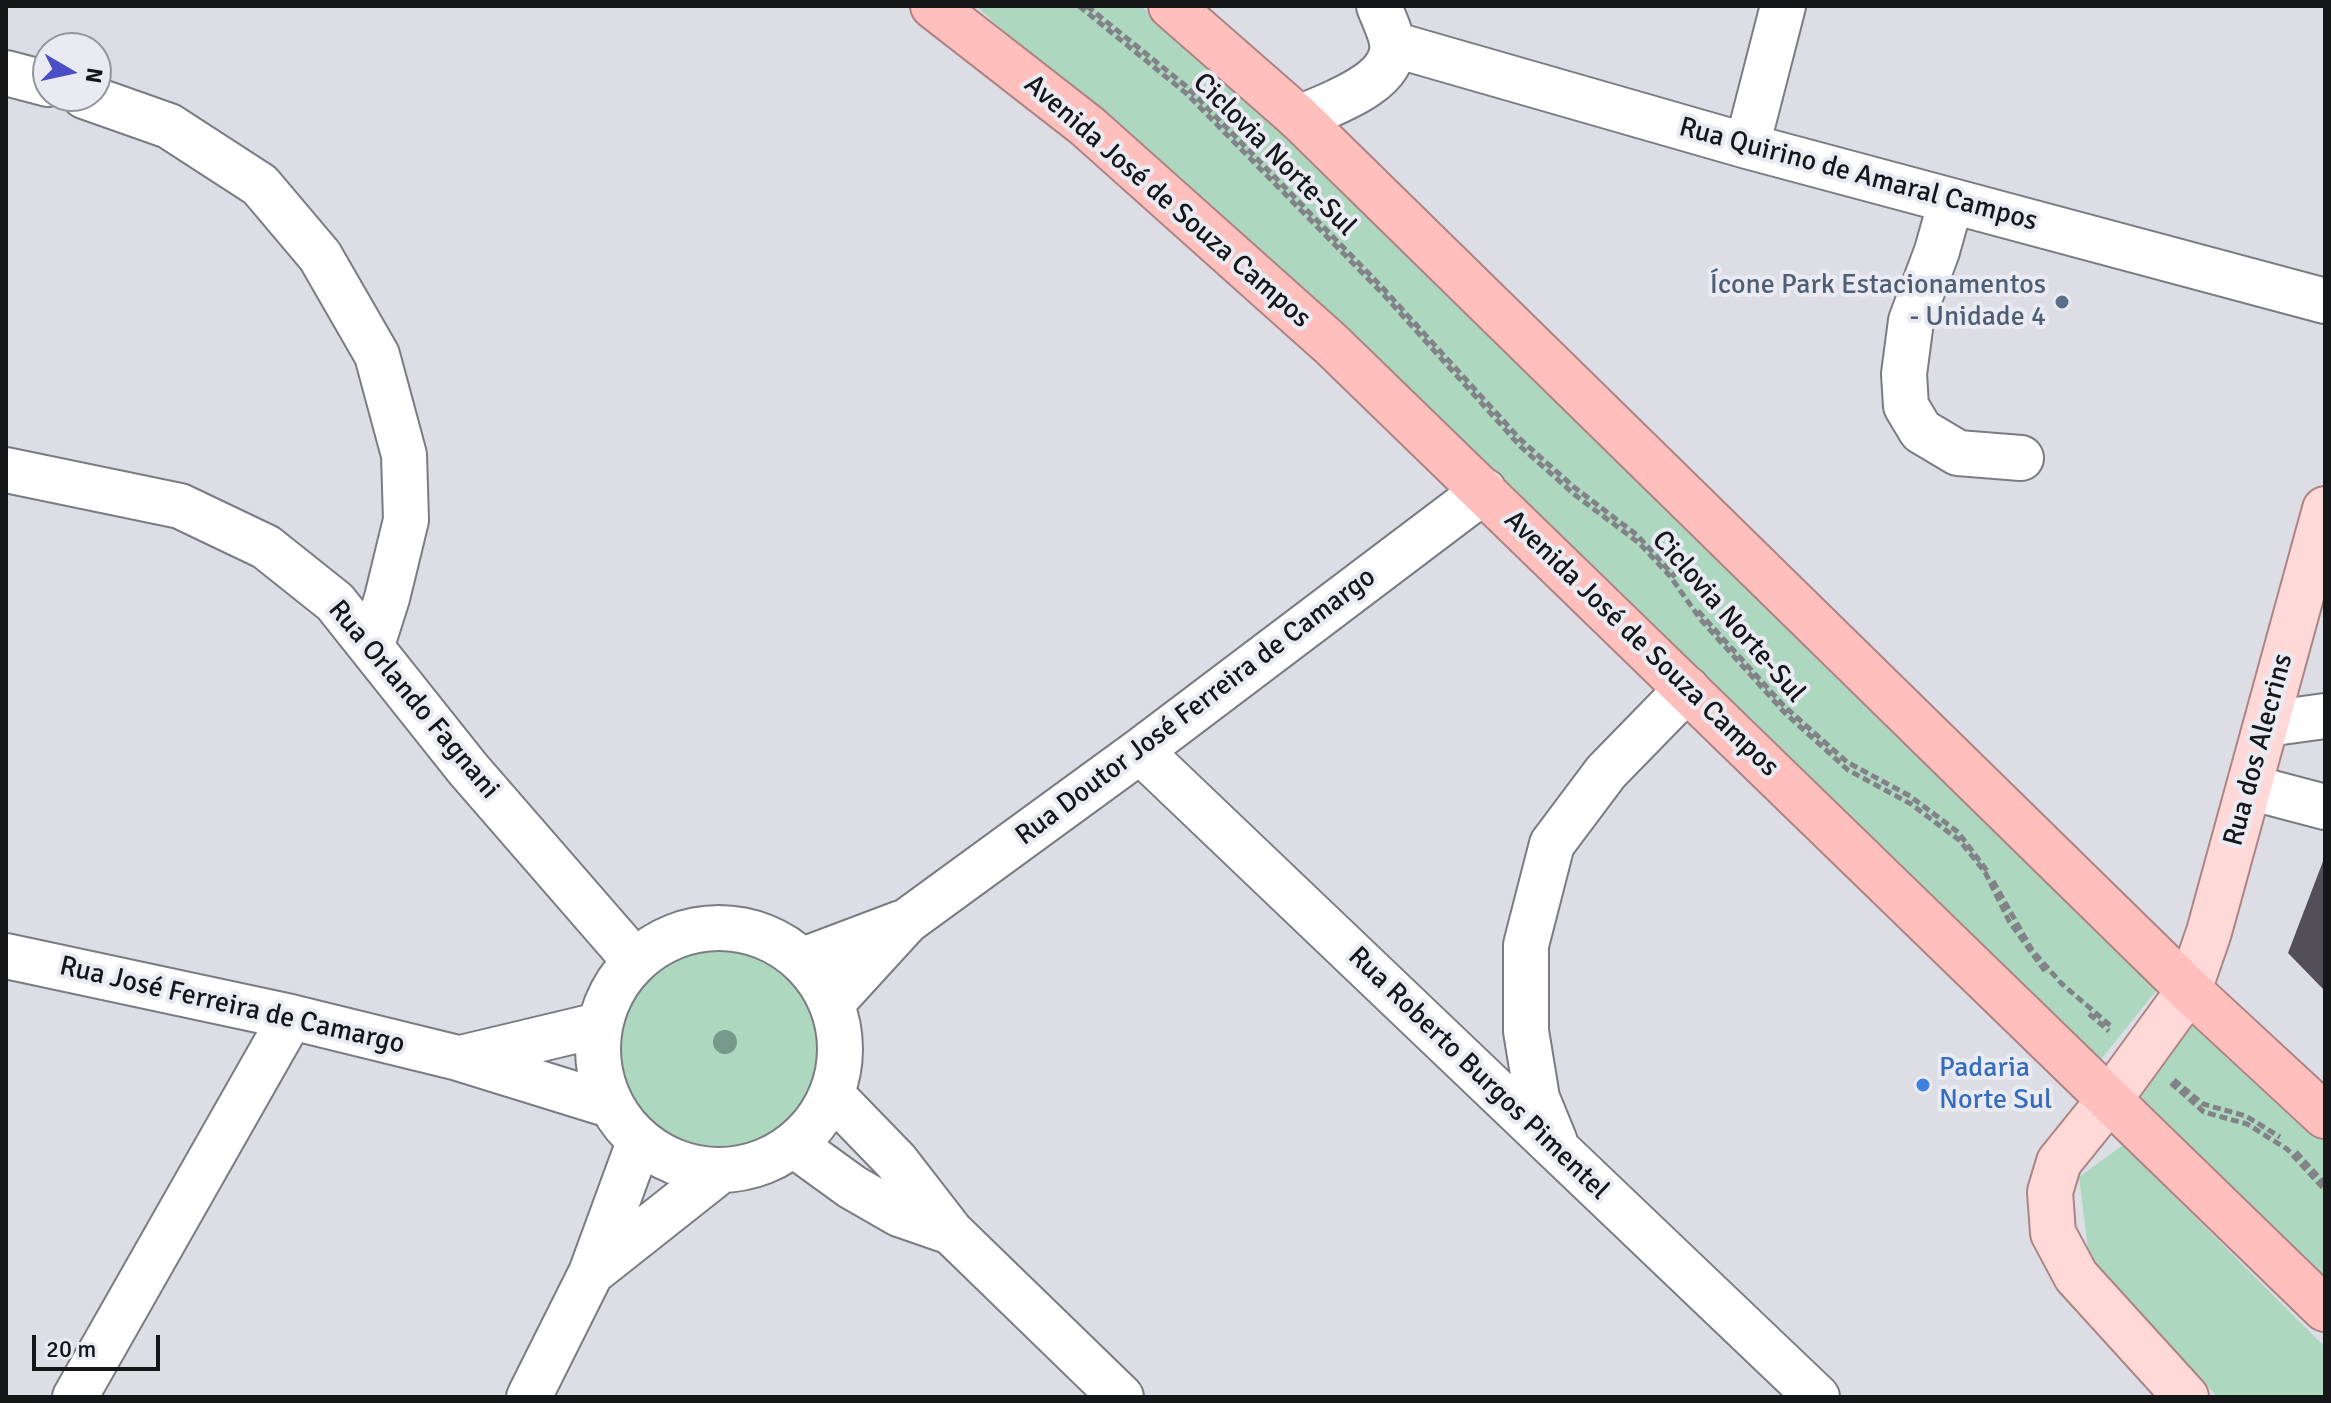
<!DOCTYPE html>
<meta charset="utf-8">
<style>
body{margin:0}
#map{position:relative;width:2331px;height:1403px;overflow:hidden;background:#dcdde5;font-family:Signika,sans-serif}
canvas{display:block}
.frame{position:absolute;inset:0;border:8px solid #151618;pointer-events:none}
.north{position:absolute;left:32px;top:32px;width:80px;height:80px;box-sizing:border-box;background:#eaebf2;border:2px solid #95969b;border-radius:50%;rotate:99deg;font-size:22px;font-weight:700;line-height:32px;text-align:center;color:#151618}
.north::after{content:'';display:block;margin:auto;width:28px;height:36px;background:#4b4ec4;clip-path:polygon(50% 0,100% 100%,50% 72%,0 100%)}
.scale{position:absolute;left:32px;top:1335px;width:128px;height:36px;box-sizing:border-box;border:4px solid #151618;border-top:0;padding-left:10px;font-size:24px;line-height:28px;white-space:nowrap;color:#151618;-webkit-text-stroke:6px #eaebf2;paint-order:stroke}
</style>
<div id="map">
<canvas width="2331" height="1403"></canvas>
<div class="frame"></div>
<div class="north">N</div>
<div class="scale">20 m</div>
</div>
<script>
const ctx = document.querySelector('canvas').getContext('2d');
ctx.lineJoin = 'round';
function fillPath(path, color) { ctx.fillStyle = color; ctx.fill(path, 'evenodd'); }
function stroke(path, color, width, dash) { ctx.strokeStyle = color; ctx.lineWidth = width; ctx.lineCap = dash ? 'butt' : 'round'; ctx.setLineDash(dash || []); ctx.stroke(path); }
function write(font, color, halo, rows, align = 'center') {
  ctx.font = font + ' Signika,sans-serif'; ctx.lineWidth = 8; ctx.setLineDash([]); ctx.textBaseline = 'middle'; ctx.strokeStyle = halo; ctx.fillStyle = color; for (const [text, x, y, turn = 0] of rows) {
    ctx.save(); ctx.translate(x, y); ctx.rotate((+turn || 0) * Math.PI / 180); ctx.textAlign = isNaN(turn) ? turn : align; if (halo) ctx.strokeText(text, 0, 0); ctx.fillText(text, 0, 0); ctx.restore();
  }
}
fillPath(new Path2D(`
 M976,6H1140L1193,43L2160,986L2099,1062L1443,424Z
 M618 1049a100 100 0 1 1 200 0a100 100 0 1 1-200 0Z
 M2195,1015L2325,1138V1282L2137,1097Z
 M2123,1145L2325,1347V1397H2218L2090,1265L2079,1177Z`), '#aed7bf');
fillPath(new Path2D(`
 M2325,856V991L2288,953Z`), '#525056');
const minor = new Path2D(`
 M1392,44L1747,146L2325,301
 M6,73L48,84
 M84,96L169,126L260,185L320,256L377,355L404,455L406,520L387,598L372,645
 M1299,118C1328,105 1398,83 1392,42C1390,30 1383,17 1379,6
 M1747,146L1783,6
 M1951,201L1937,251L1911,321L1904,374L1906,406L1921,431L1958,453L2021,458
 M6,470L180,506L266,547L335,602L468,769L634,960
 M2267,724L2325,716
 M1140,751L1817,1397
 M2249,787L2325,807
 M598 1049a121 121 0 1 1 242 0a121 121 0 1 1-242 0Z
 M6,956L291,1017L458,1058L610,1105
 M803,960L901,923
 M832,1003L907,921L1140,751L1484,491
 M461,1058L599,1025
 M832,1095L896,1161L951,1232L1121,1397
 M1555,1142L1537,1098L1526,1031V945L1552,844L1606,772L1687,689
 M794,1145L852,1187L899,1214L951,1232
 M591,1273L720,1171
 M75,1397L291,1017
 M529,1397L591,1273L639,1142`);
const major = new Path2D(`
 M2186,1397L2076,1276L2053,1233L2050,1192L2059,1162L2109,1100L2189,990L2209,932L2325,509`);
const highway = new Path2D(`
 M933,6L1087,126L1331,344L2325,1309
 M1171,6L1299,118L2189,990L2325,1116`);
stroke(minor, '#7b7c83', 48);
stroke(major, '#ad8483', 48);
stroke(highway, '#ad8483', 48);
stroke(new Path2D(`
 M1079,6L1187,94L1383,294L1521,447L1575,495L1639,543L1670,576L1701,620L1785,713L1848,770L1911,804L1959,840L1985,872L2009,921L2047,974
 M1087,6L1186,86L1381,286L1520,439L1574,487L1637,535L1675,577
 M1698,611L1783,705L1847,762L1910,796L1958,832L1988,872
 M1993,881L2032,950L2062,984L2112,1027
 M2089,1014L2109,1031
 M2174,1080L2203,1104L2246,1116L2280,1137
 M2171,1083L2204,1112L2247,1124L2287,1149L2325,1190
 M2296,1152L2325,1184`), '#828388', 5, [8, 4]);
stroke(minor, '#fff', 44);
stroke(major, '#ffd9d7', 44);
stroke(highway, '#ffc0bd', 44);
ctx.fillStyle = '#759a8c';
for (const [x, y] of [
 [725,1042]
]) { ctx.beginPath(); ctx.arc(x, y, 12, 0, 2 * Math.PI); ctx.fill(); }
for (const [x, y, r, color] of [
 [2062,302,8,"#5c6f8a"],
 [1923,1085,8,"#3f7fe0"]
]) { const dot = new Path2D(); dot.arc(x, y, r, 0, 2 * Math.PI); ctx.fillStyle = color; ctx.fill(dot); stroke(dot, '#eaebf2', 3); }
write('28px', '#151618', '#eaebf2', [
 ["Ciclovia Norte-Sul",1274,155,45],
 ["Rua Quirino de Amaral Campos",1858,175,15],
 ["Avenida José de Souza Campos",1167,202,41],
 ["Ciclovia Norte-Sul",1728,617,49],
 ["Avenida José de Souza Campos",1641,644,44],
 ["Rua Orlando Fagnani",413,700,50],
 ["Rua Doutor José Ferreira de Camargo",1196,707,-37],
 ["Rua dos Alecrins",2259,750,-75],
 ["Rua José Ferreira de Camargo",232,1006,13],
 ["Rua Roberto Burgos Pimentel",1478,1074,44]
]);
write('28px', '#4e5e75', '#eaebf2', [
 ["Ícone Park Estacionamentos",2046,286],
 ["- Unidade 4",2046,318]
], 'right');
write('28px', '#366cbe', '#eaebf2', [
 ["Padaria",1939,1069],
 ["Norte Sul",1939,1101]
], 'left');
</script>
